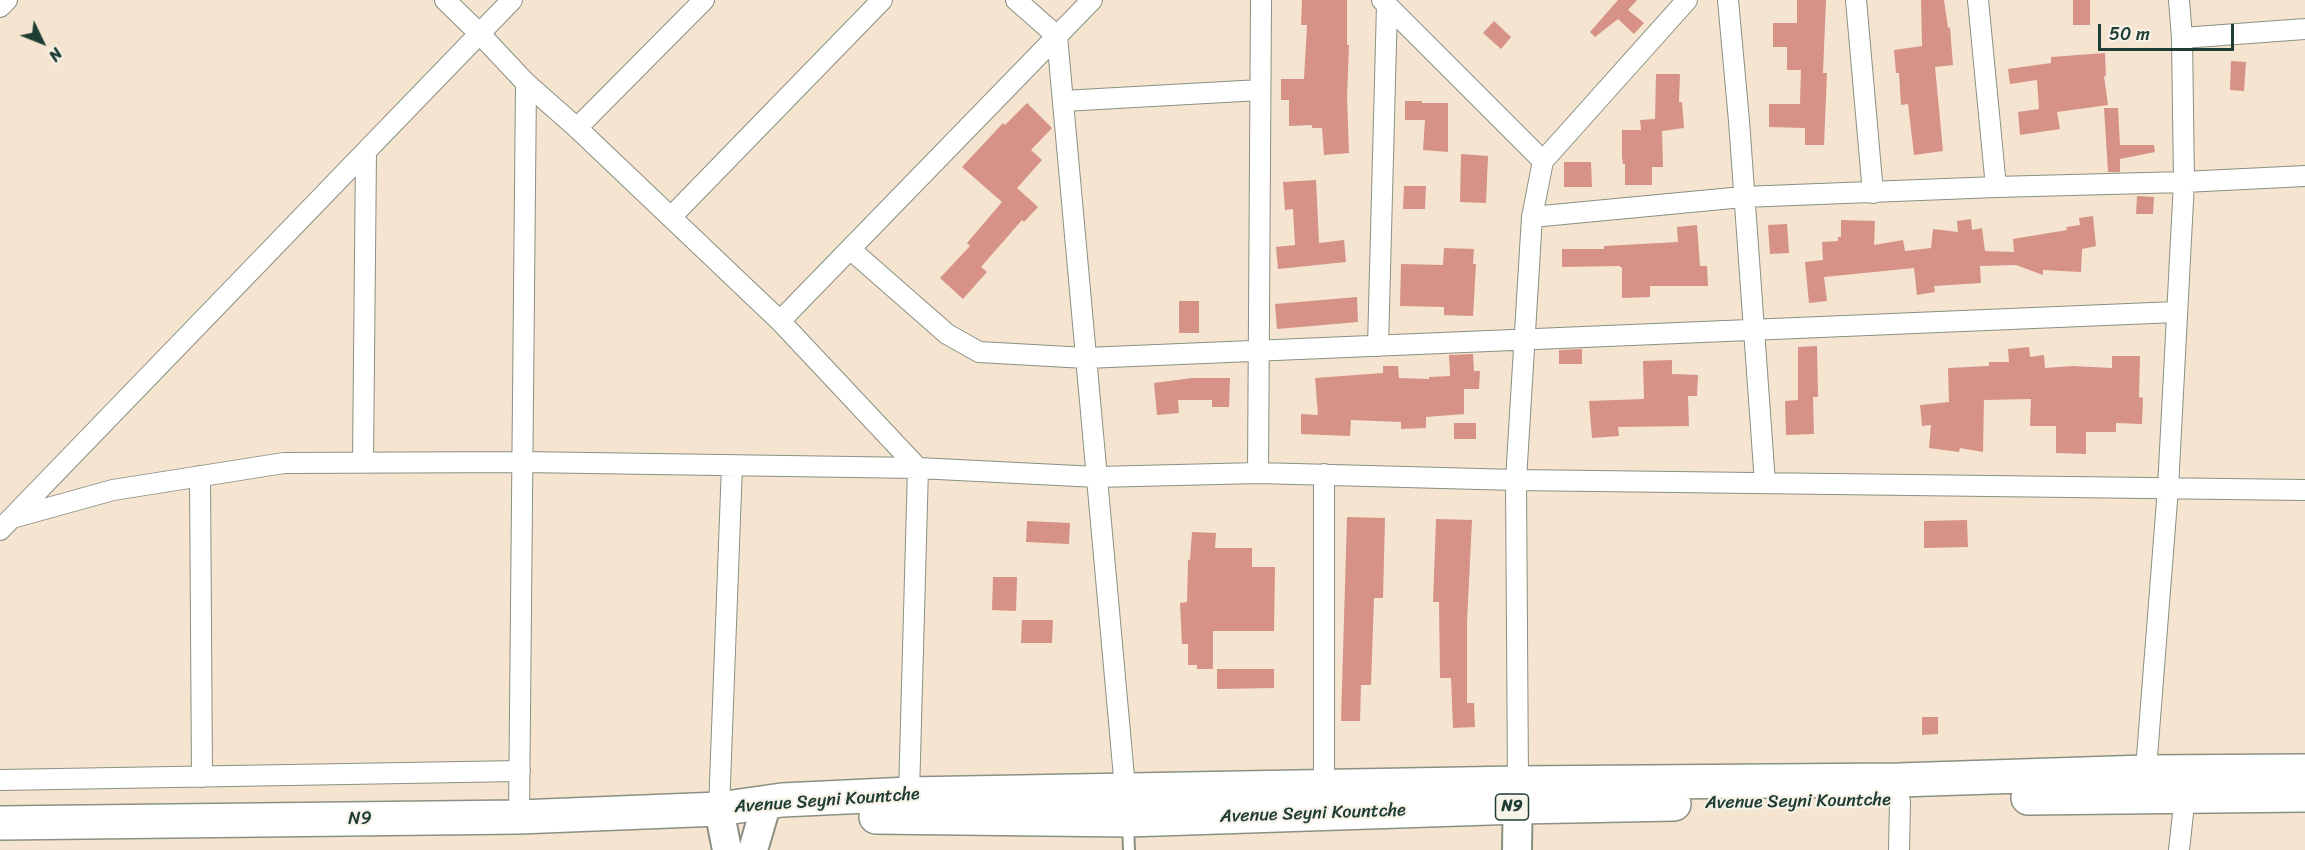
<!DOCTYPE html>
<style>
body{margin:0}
#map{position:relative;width:2305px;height:850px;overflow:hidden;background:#f5e4cf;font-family:Sriracha,sans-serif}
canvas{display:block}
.north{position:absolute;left:12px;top:12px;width:60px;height:60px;-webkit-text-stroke:4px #f7f3e8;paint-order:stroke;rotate:133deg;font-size:16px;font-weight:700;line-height:24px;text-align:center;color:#1f3d34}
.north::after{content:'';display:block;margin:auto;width:21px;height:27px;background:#1f3d34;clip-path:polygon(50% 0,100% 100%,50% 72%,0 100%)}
.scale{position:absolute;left:2098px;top:24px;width:136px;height:27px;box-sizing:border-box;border:3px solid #1f3d34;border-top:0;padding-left:8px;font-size:18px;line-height:21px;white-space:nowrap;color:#1f3d34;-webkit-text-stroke:4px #f7f3e8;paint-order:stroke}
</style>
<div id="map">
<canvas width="2305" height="850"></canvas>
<div class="north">N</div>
<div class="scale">50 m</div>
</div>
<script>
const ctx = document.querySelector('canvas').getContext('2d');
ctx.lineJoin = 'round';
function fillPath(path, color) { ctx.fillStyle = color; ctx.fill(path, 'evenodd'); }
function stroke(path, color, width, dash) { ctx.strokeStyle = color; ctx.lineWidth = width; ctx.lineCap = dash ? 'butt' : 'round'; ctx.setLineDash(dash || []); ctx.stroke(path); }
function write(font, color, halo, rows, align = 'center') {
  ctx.font = font + ' Sriracha,sans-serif'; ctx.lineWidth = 4.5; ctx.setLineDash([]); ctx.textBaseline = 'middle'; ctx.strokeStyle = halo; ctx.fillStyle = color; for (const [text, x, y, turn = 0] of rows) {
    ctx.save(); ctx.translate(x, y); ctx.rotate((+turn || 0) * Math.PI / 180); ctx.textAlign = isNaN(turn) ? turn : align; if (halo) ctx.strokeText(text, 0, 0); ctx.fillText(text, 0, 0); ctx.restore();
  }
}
fillPath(new Path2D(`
 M1302,0H1347V45H1349L1347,98L1349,153L1324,155L1322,128H1312V125L1289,126V100H1281V79H1304L1307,25H1301Z
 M1618,0H1637L1628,10L1644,23L1634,34L1618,19L1595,37L1590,32Z
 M1797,0H1826L1823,73H1827L1824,145H1805V128L1769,127V104H1800L1801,70H1787V47H1773V23H1797Z
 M1921,0H1944L1948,28L1950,27L1953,65L1935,67L1943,151L1914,155L1908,104L1901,105L1899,73H1896L1894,50L1922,46Z
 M2073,0H2090V25H2073Z
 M1494,21L1511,37L1501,49L1483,33Z
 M2105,53L2106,76H2104L2108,105L2057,112L2060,129L2020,135L2018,112L2039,109L2037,80L2010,84L2008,69L2051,63V57Z
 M2231,61L2246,62L2244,91L2230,90Z
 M1656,74H1680L1679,102H1682L1684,128L1662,131L1663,167H1652V185H1625V164H1623L1622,157V130H1641L1640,120L1655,119Z
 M1405,101H1422V103H1448V152L1423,150L1425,120H1405Z
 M1027,103L1052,128L1031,150L1042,160L1017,188L1038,207L1024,222L1022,220L981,267L987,272L963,299L940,278L970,246L967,243L1002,202L962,167L1003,123L1005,125Z
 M2104,108H2118L2120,145H2154L2155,152L2120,159V172H2108Z
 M1461,154L1488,156L1486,203L1460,202Z
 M1564,162H1591L1592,187H1564Z
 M1316,180L1319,243L1344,240L1346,262L1278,269L1276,247L1295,245L1293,209L1285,210L1283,182Z
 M1404,186H1426L1425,209H1403Z
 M2137,196L2154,197L2153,214H2136Z
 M2093,216L2096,246L2082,249L2081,272L2043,270V275L2016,265L1980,266L1981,283L1934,286L1935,292L1917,295L1914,268L1824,277L1827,301L1809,303L1805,262L1823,260L1822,242L1838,241V237H1841V220L1875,221L1874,245L1903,240L1905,251L1931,248L1933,229L1958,232L1957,221L1971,219L1972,230L1982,228L1985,251L2014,252L2013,239L2067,230L2066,227L2080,225L2079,218Z
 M1787,224L1789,253L1770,254L1768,225Z
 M1697,225L1700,266H1707L1708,286H1650V297L1622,298V268L1619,266L1562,267V249H1604V246L1678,242L1677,227Z
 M1444,248L1474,249L1473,264H1476L1473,316L1444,315V307L1400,306L1401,264L1443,265Z
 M1357,297L1358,322L1277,329L1275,304Z
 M1179,301H1199V333H1179Z
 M1817,346L1818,397H1813L1814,434L1786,435L1785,401L1798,400V347Z
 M2029,347L2030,357L2044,355L2045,368L2072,366L2112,368V356H2140L2139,397L2143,398L2142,424L2116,423V432H2086V454L2056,453V426H2030L2031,399L1984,400L1983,452L1960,448L1959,452L1929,448L1931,425L1922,426L1920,405L1949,402L1948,368L1989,366V362H2009L2008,349Z
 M1582,349V364H1559V350Z
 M1473,354L1474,371H1480L1479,389H1464V414L1426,417V428L1401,429V422L1351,420L1350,436L1301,434V414L1318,415L1315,378L1383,373V366H1398L1399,378L1429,379V377L1450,376L1449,355Z
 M1672,360V374L1698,375L1697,396H1688L1689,426L1618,427L1619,436L1592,438L1589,401L1644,399L1643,361Z
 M1192,378H1230L1229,407H1212V400H1178L1179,413L1157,415L1154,383Z
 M1454,423H1476V439H1454Z
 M1347,517L1385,518L1383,598H1374L1371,685H1361L1360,721H1341Z
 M1436,519L1472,520L1467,622V703H1474L1475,727L1453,728L1451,678H1440L1439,602H1433Z
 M1967,520L1968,547L1924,548V521Z
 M1027,521L1070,523L1069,544L1026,542Z
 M1192,532L1216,533L1215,548H1252V567H1275L1274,631H1213V669H1197V665H1188V644H1182L1180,603L1187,602L1188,560H1190Z
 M993,577H1017L1016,611L992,610Z
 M1022,620H1053L1052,643H1021Z
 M1217,669H1274V688L1217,689Z
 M1922,717H1938V734L1922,735Z`), '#d69287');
const service = new Path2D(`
 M1128,823L1129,850`);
const minor = new Path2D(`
 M445,0L480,34L526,83L577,128L780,321L918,468L909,794
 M1016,0L1057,36L1126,799
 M1382,0L1543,161
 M1728,0L1739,121L1765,483
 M1856,0L1873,193
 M1978,0L1996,187
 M0,7L7,0
 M2182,38L2305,29
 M1063,101L1260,90
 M577,128L704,0
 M671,217L882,0
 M1532,217L1743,197L1996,187L2184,182L2305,176
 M850,249L947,334L979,352L1086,358L2176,312
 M780,321L1092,0
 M1378,346L1387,5
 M363,462L366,151
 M1258,473L1261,0
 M1324,474V788
 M200,476L202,777
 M12,518L113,490L284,463L522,462L918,468L1097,477L1258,473L1516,480L2305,490
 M0,530L512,0
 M0,780L520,771
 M2145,782L2168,488L2184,182L2182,38L2179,0
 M1518,783L1516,480L1532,217L1543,161L1687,0
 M719,809L732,465
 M519,817L526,83
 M1899,850L1900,801
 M2179,850L2185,795`);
const secondary = new Path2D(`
 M719,809L727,850
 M753,850L767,802
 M1517,850L1518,785`);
const trunk = new Path2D(`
 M2028,798L2305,795
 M876,817L1128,820L1519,807L1674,804
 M0,823L519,817L719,809L782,800L909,794L1518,783L1899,780L2145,772L2305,771`);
stroke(service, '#8a9082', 14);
stroke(minor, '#8a9082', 22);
stroke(secondary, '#8a9082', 32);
stroke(trunk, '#8a9082', 36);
stroke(service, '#fff', 10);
stroke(minor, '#fff', 20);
stroke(secondary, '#fff', 28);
stroke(trunk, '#fff', 33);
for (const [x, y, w] of [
 [1512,807,33]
]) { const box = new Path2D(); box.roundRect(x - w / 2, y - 13, w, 26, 4.5); ctx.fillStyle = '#f7f3e8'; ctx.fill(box); stroke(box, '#1f3d34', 1.5); }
write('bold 16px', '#1f3d34', null, [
 ["N9",1512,807]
]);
write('18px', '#1f3d34', '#f7f3e8', [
 ["Avenue Seyni Kountche",827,801,-4],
 ["Avenue Seyni Kountche",1798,802,-1],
 ["Avenue Seyni Kountche",1313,814,-2],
 ["N9",360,819,-1]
]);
</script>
